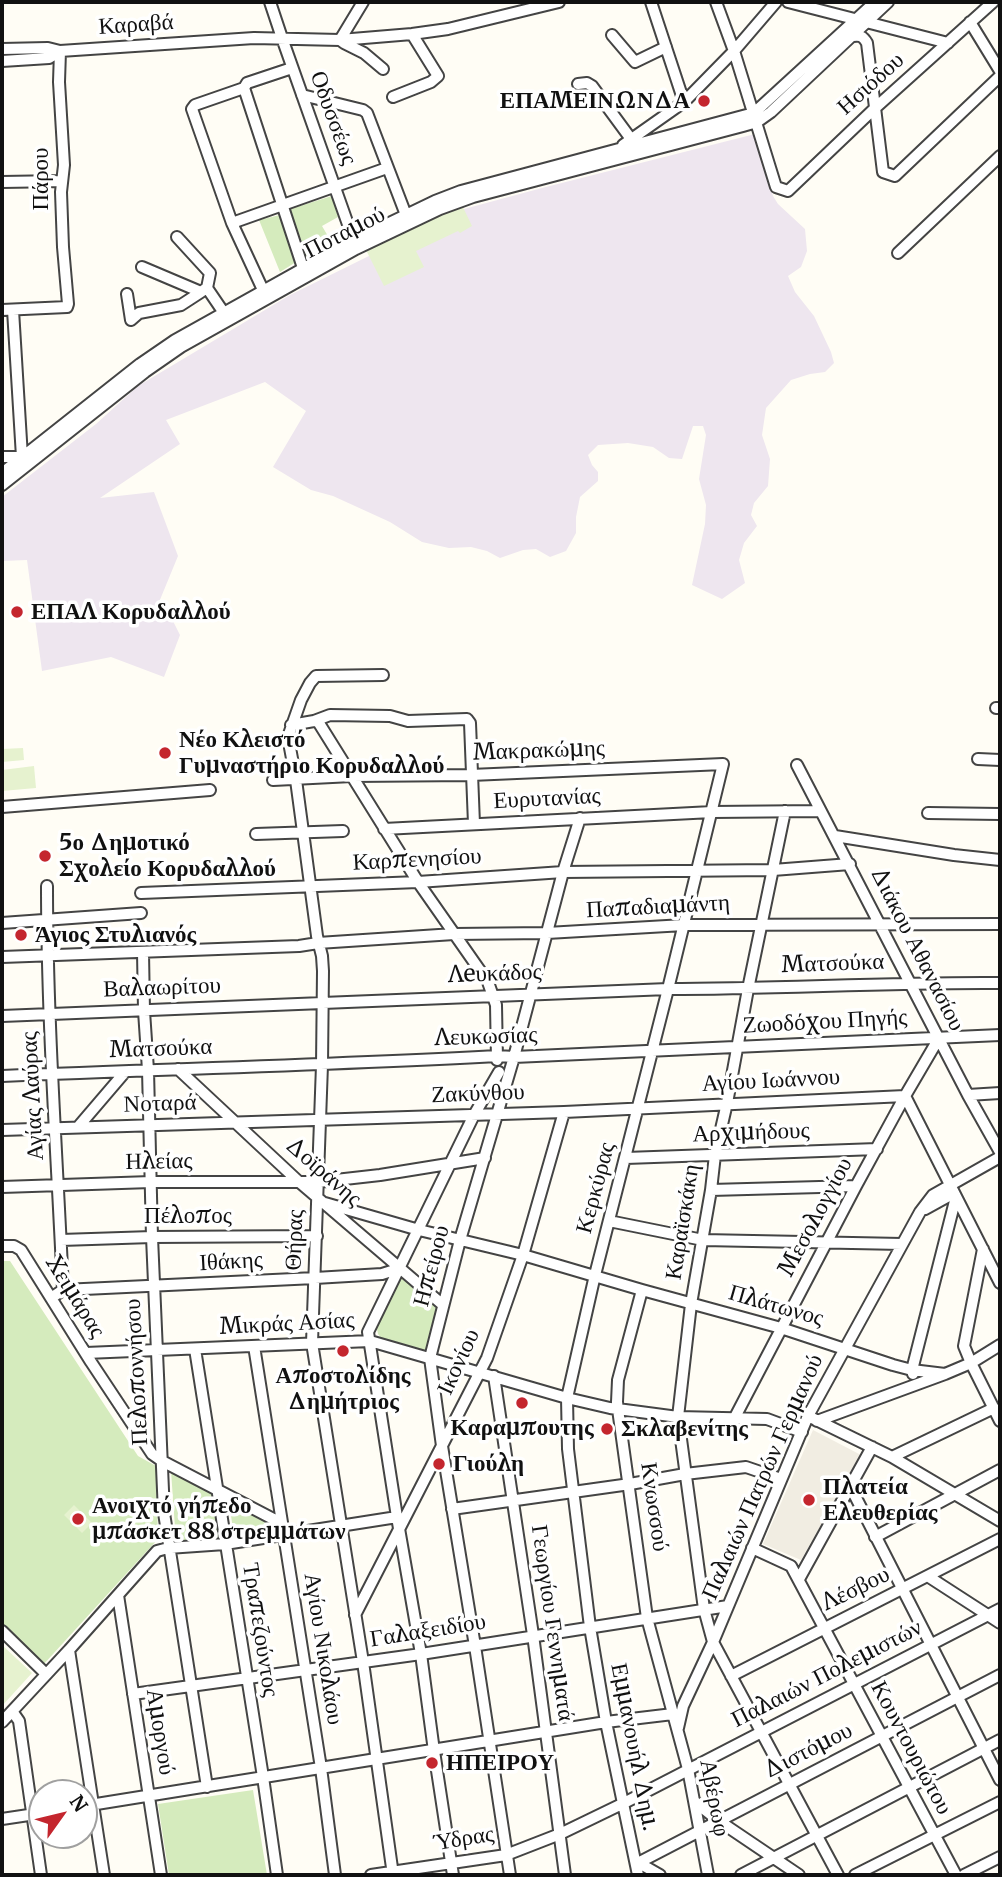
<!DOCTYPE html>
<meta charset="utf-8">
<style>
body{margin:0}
#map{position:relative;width:1002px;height:1877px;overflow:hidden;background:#fffdf5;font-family:Merriweather,serif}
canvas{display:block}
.frame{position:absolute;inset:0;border:4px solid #111;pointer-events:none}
.north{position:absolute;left:28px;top:1779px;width:70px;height:70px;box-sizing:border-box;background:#fff;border:2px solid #a0a0a0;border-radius:50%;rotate:56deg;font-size:19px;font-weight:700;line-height:28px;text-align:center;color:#111}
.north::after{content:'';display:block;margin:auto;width:24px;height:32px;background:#c4262e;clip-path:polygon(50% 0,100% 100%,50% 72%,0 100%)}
</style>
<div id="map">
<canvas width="1002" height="1877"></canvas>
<div class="frame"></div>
<div class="north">N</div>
</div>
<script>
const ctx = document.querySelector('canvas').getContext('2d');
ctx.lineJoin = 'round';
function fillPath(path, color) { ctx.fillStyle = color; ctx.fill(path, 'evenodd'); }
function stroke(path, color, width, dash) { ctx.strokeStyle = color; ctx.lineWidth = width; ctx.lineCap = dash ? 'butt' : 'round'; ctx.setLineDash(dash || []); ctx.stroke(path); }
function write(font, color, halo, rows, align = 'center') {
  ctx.font = font + ' Merriweather,serif'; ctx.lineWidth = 7; ctx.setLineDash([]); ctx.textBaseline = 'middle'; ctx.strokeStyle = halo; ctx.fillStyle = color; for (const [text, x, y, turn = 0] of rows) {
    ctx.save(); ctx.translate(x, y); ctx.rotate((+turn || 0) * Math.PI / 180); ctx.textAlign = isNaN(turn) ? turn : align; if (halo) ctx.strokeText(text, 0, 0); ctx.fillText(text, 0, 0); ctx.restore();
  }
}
fillPath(new Path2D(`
 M755,134L773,196L778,204L805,229L807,251L801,267L788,276L795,292L814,316L831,352L834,363L825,372L810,374L791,380L766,408L762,435L770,459L768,486L754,503L751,515L757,526L744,543L739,560L745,583L722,599L692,585L705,524L706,505L699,479L706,435L703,426H693L682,459L669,458L653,447L628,443L598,445L588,455L592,465L598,472V481L580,497L576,517V533L566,551L550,557L536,549L523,550L500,558L487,551L471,547L449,548L422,542L390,522L333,496L311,490L273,467L306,411L265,382L166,420L180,444L100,498L154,492L178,556L157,607L173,621L180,635L164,677L111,657L42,671L27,560L2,561V497L96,424L138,386L290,295L464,209L542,188Z`), '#eee6ef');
fillPath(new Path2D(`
 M332,196L338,217L322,226L332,243L306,258L290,209Z
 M280,215L296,262L280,272L259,220Z
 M2,1261H10L138,1456L156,1466L158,1539L43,1665L2,1625Z
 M401,1276L438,1308L425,1352L382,1339L378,1334L376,1324Z
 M171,1471L214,1495L220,1537L176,1542Z
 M229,1502L275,1526L277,1529L234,1536Z
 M253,1790L267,1875H169L158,1804Z`), '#d5ebbd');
fillPath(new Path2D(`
 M461,203L472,226L460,233L458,231L416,251L424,267L384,286L365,248Z
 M23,748L24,760L2,762V749Z
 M34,766L36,788L2,791V770Z
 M74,1505L92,1523L82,1533L64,1515Z
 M2,1645L32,1673L2,1706Z`), '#e6f2cf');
fillPath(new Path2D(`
 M813,1430L861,1455L801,1560L763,1544Z`), '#f1ede2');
const minor = new Path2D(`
 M270,2L282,38L356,247
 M651,2L684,102
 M716,2L734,51L776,187L788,191L874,109L993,2
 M788,2L948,43
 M970,22L1000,71
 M612,35L635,62L666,47
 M853,36C860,35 863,36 867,43L883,172L895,176L1000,76
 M340,40L344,43L364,53L383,69
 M340,40L363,2
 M2,49L48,48L60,51L254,38L340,40L412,34L448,29L559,2
 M2,61L49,58L60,51
 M578,84L587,83L592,86L631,139
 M244,88L303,268
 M302,95L363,110L367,113L406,215
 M393,97L431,82L438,76L412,34
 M623,145L684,102L734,51L776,2
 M2,182L62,181
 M232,223L387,168
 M177,237L210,273L207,288L224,313
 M898,253L1000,156
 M142,267L201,292L205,289
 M263,290L232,223L192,109L195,105L244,88L247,83L292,68
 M127,294L131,320
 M2,310L67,307L68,304L63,247L61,192L64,165L59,82L60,51
 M131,320L139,313L181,305L201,292
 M2,457H22L13,310
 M2,473L140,364L175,340L354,240L435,201L461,191L754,113L875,2
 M2,485L145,372L181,347L356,249L440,209L473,197L743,126L757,122L771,112L888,2
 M383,675L316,676L310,683L301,700L288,737L296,780L317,936L322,956L323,971L322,1065L312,1343L363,1662L393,1875
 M996,708H1000
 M317,720L418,882L488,982L496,1005L497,1060
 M291,725L314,721L330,715L390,716L408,721L467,719L470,723L474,824
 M978,759L1000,760
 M797,765L968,1095L1000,1152
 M273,780L352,776L471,775L723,764L668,989L595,1275L567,1398L568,1449L590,1627L606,1722L638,1875
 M2,807L210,790
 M785,811L748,989L727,1103L715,1155L711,1190L691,1304L678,1417L704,1609L713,1642L838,1875
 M928,813L1000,814
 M384,829L712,812L820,811
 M256,834L343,831
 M835,836L954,855L1000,860
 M47,886C47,1021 57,1155 63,1290L51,1298
 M141,893L418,882L563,872L773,870L850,864
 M2,923L141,913
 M143,952L144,1011L148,1070L152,1237L164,1513L207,1787
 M2,957L299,946L318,943L454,934L547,933L684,925L1000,924
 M2,1016L668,989C779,989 889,982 1000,983
 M178,1069L298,1181L443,1305
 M2,1076C167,1069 332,1065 497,1056L514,1057L1000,1035
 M968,1095L1000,1093
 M905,1096L1000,1283
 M78,1127L125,1072
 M2,1130L564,1112L905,1096
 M626,1158L877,1149
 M2,1187L151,1182H318L380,1175L485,1158
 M711,1190L856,1186
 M325,1203L419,1230L523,1255L642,1290L781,1328L893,1365L912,1370L945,1374
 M925,1209L954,1193
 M609,1221L703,1240L902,1244
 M61,1240L152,1237L317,1236
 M2,1246H14L21,1250L91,1362L152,1454L162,1461L281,1523
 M983,1249L964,1346L971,1363L1000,1421
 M63,1290L315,1278L382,1274L401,1268
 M642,1290L618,1380L617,1402L647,1618L688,1769L708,1875
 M254,1346L321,1768L335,1875
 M195,1349L263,1777L277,1875
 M86,1353L370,1341L567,1398L610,1408L678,1417L767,1419L802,1432
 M913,1374L912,1370L956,1197
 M494,1376L533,1635L565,1875
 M808,1416L892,1457L1000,1521
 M734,1419L856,1186L905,1096L939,1038
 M817,1421L945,1374L971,1363L1000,1345
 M892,1457L994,1408
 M850,1486L1000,1780
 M452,1509L630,1484L685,1474L746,1467L781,1479
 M875,1537L1000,1470
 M752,1548L791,1566L956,1875
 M929,1577L1000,1623
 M799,1579L872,1447
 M118,1595L161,1875
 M355,1615L487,1358L523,1255L564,1112
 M2,1631L46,1674
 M69,1650L104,1875
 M731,1676L1000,1539
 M133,1694L421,1654L728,1606
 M12,1711L19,1721L41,1875
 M2,1722L69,1650L157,1551L168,1548L225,1544L397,1517
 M678,1728L683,1706L713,1642L808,1416L920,1212L933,1195L1000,1157
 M694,1801L719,1821L799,1875
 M84,1806L606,1722L673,1714
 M2,1819L42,1813
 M639,1863L660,1875
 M636,1864L1000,1675
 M371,1875L506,1855L560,1834L624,1803L1000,1609
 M453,1875L434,1751L421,1654L397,1517L368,1332L474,1115L499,1072
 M510,1875L475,1646L442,1446L430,1358L460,1240L514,1057L563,872L580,818
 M741,1875L1000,1740
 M855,1875L1000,1802
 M964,1875L1000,1857`);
stroke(minor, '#444', 14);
stroke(minor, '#fff', 10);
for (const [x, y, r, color] of [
 [704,101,7,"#c4262e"],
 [17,612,7,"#c4262e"],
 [165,753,7,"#c4262e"],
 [45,856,7,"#c4262e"],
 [21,935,7,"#c4262e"],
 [343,1351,7,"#c4262e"],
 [522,1403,7,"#c4262e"],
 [607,1429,7,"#c4262e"],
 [439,1464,7,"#c4262e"],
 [809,1500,7,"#c4262e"],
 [78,1519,7,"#c4262e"],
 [432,1763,7,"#c4262e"]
]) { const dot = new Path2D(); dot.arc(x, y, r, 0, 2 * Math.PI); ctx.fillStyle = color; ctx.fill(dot); stroke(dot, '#fff', 2.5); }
write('23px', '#111', '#fff', [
 ["Καραβά",136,25,-4],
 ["Ησιόδου",871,84,-42],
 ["Οδυσσέως",333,118,70],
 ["Πάρου",41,179,-90],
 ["Ποταμού",345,233,-27],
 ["Μακρακώμης",539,751,-2],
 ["Ευρυτανίας",547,799,-3],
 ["Καρπενησίου",417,860,-3],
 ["Παπαδιαμάντη",658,907,-3],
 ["Διάκου Αθανασίου",917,949,63],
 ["Ματσούκα",833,964,-2],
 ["Λeυκάδος",495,974,-2],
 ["Βαλαωρίτου",162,988,-2],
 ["Ζωοδόχου Πηγής",825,1022,-3],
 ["Λευκωσίας",486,1037,-2],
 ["Ματσούκα",161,1049,-2],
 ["Αγίου Ιωάννου",771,1081,-3],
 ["Ζακύνθου",478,1094,-2],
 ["Αγίας Λαύρας",33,1096,-93],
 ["Νοταρά",160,1104,-2],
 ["Αρχιμήδους",751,1133,-2],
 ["Ηλείας",159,1162,-1],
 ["Δοϊράνης",323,1172,41],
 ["Κερκύρας",596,1188,-75],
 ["Πέλοπος",188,1216],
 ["Μεσολογγίου",816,1217,-62],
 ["Καραϊσκάκη",683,1222,-81],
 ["Θήρας",295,1240,-88],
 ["Ιθάκης",231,1262,-3],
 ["Ηπείρου",432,1266,-75],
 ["Χειμάρας",75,1297,58],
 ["Πλάτωνος",776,1306,16],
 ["Μικράς Ασίας",287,1324,-3],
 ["Ικονίου",459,1362,-65],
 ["Πελοποννήσου",137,1372,-93],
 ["Παλαιών Πατρών Γερμανού",763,1477,-66],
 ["Κνωσσού",654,1507,82],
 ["Λέσβου",856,1589,-26],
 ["Γεωργίου Γεννηματά",552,1623,82],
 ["Τραπεζούντος",260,1630,81],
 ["Γαλαξειδίου",428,1631,-9],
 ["Αγίου Νικολάου",323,1649,81],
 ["Παλαιών Πολεμιστών",827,1674,-27],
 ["Αμοργού",160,1732,81],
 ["Εμμανουήλ Δημ.",634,1747,79],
 ["Κουντουριώτου",911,1748,62],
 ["Διστόμου",808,1751,-27],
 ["Αβέρωφ",714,1798,79],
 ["Ύδρας",464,1839,-9]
]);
write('bold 23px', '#111', '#fff', [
 ["ΕΠΑΜΕΙΝΩΝΔΑ",690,101,"right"],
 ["ΕΠΑΛ Κορυδαλλού",31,612],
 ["Νέο Κλειστό",179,740],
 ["Γυμναστήριο Κορυδαλλού",179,766],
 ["5ο Δημοτικό",59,843],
 ["Σχολείο Κορυδαλλού",59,869],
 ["Άγιος Στυλιανός",35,935],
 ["Αποστολίδης",343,1376,"center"],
 ["Δημήτριος",343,1402,"center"],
 ["Καραμπουτης",522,1428,"center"],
 ["Σκλαβενίτης",621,1429],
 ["Γιούλη",453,1464],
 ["Πλατεία",823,1487],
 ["Ελευθερίας",823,1513],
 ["Ανοιχτό γήπεδο",92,1506],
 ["μπάσκετ 88 στρεμμάτων",92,1532],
 ["ΗΠΕΙΡΟΥ",446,1763]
], 'left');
</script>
